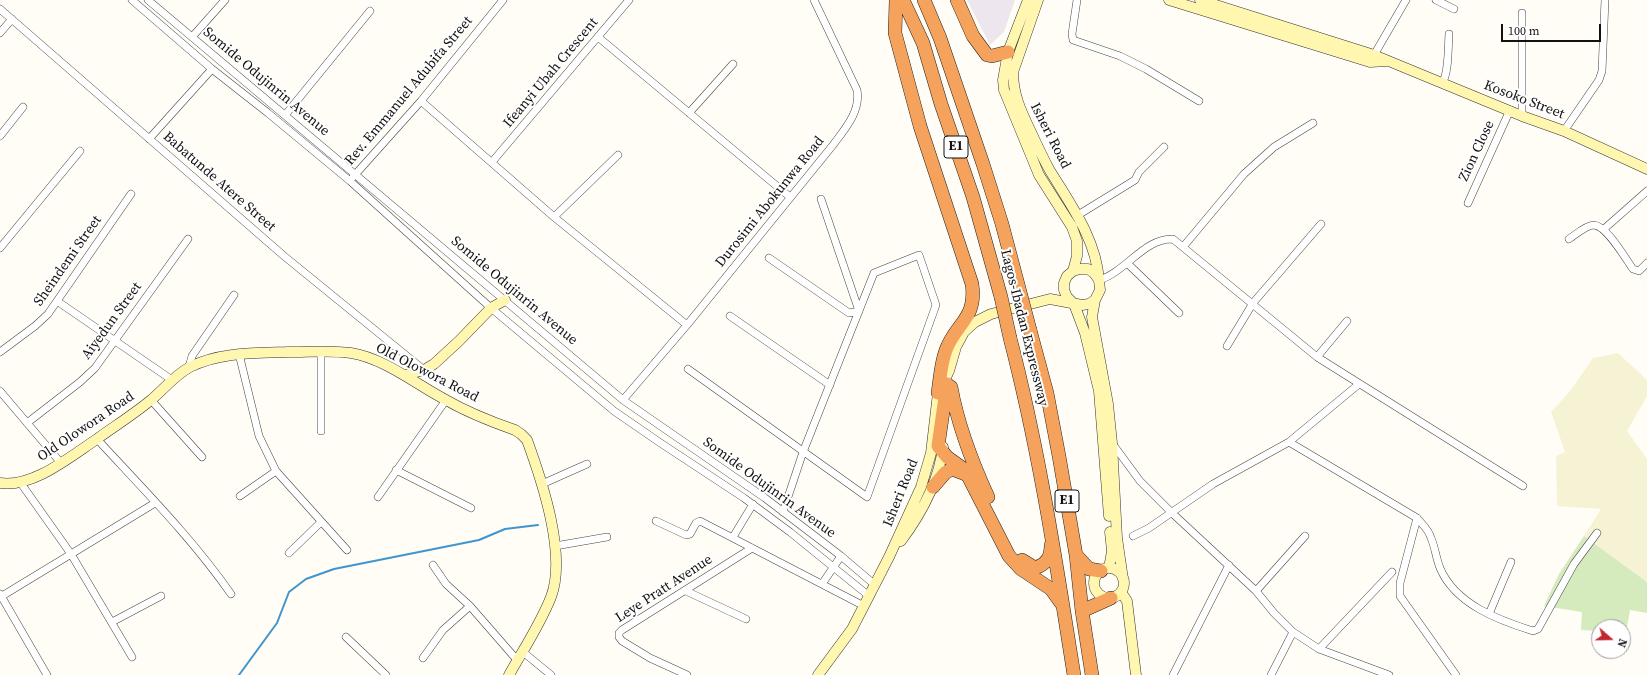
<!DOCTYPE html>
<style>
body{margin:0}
#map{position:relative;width:1647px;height:675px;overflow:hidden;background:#fffdf5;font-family:"Source Serif 4",serif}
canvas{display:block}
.north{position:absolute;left:1591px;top:619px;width:40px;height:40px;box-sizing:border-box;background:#fff;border:1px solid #a0a0a0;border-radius:50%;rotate:110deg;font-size:11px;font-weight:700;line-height:16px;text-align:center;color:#111}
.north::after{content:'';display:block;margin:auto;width:14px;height:18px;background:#c4262e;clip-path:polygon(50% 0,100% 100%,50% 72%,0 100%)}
.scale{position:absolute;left:1501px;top:24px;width:100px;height:18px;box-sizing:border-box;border:2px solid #111;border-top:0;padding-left:5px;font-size:12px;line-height:14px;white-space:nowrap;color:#111;-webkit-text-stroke:3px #fff;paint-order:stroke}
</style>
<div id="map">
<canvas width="1647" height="675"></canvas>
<div class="north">N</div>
<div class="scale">100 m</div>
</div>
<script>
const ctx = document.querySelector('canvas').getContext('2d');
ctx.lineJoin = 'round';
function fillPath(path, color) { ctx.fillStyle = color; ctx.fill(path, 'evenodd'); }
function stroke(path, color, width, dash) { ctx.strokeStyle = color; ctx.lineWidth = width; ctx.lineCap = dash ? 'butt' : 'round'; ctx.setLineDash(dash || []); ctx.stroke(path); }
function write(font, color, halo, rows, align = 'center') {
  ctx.font = font + ' "Source Serif 4",serif'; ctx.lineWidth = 4; ctx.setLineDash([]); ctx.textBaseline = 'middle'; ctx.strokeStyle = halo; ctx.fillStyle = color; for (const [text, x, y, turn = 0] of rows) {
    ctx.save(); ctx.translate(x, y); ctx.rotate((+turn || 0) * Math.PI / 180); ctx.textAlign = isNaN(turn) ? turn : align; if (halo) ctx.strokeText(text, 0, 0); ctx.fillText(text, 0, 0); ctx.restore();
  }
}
fillPath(new Path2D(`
 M967,0H1015L1004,32L990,45Z`), '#eee6ef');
fillPath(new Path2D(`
 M1618,353L1647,380V396L1627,431L1647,459V582L1584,536L1601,509L1557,506L1556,456L1565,452L1551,412L1571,390L1593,358Z`), '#f6f3d4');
fillPath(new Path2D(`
 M1584,536L1647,582V613L1630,610L1626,633H1623V627H1599V631L1581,630L1582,612L1544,606L1559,574Z`), '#d5ebbd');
stroke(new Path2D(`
 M239,675L277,623L289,592L306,579L334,569L479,540L505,529L538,525`), '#3f96cf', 2);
const street = new Path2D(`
 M132,0L212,69L268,113L350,181L491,308L614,411L659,442L744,498L790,532L869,596
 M148,0L623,400L765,498L841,556L875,585
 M1077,0L1072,34L1073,40L1120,56L1146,69L1199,101
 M1436,0L1454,9
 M0,9L284,256L424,370
 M1522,13V116
 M0,33L12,19
 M192,37L225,0
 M598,37L790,197
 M1374,55L1406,0
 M1442,83C1449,74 1448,46 1449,34
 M421,101L554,217L687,325
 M689,113L733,64
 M286,114L370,11
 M1564,131L1599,80L1602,71L1605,0
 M0,136L23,107
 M149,139L212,69
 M492,162L629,0
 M353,177L421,101L503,0
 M1468,203L1510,110
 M1078,215L1135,180L1139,172L1164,147
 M554,217L618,155
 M1604,229L1647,191
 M1569,239C1575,235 1586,225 1594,225C1607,226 1625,258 1633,269L1639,271L1647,263
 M1183,247L1244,174L1274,147L1313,123
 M0,248L80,151
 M769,258L849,313L859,311L821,199
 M1127,263L1179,313
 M1099,280C1126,272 1144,238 1173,239L1317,357L1523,486
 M57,301L172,380
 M730,316L830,385
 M1227,346L1253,303L1321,224
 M0,352L35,326L48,314L131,194
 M239,354L259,436L276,471L347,550
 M1317,357L1347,321
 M189,367L192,356L234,295
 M688,369L867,497L936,305L919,255L874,273L803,452L783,512
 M0,391L61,463
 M151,400L202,457
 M623,400L687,325L833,145C845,129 861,111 857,90L814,0
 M27,423L80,382L95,368L188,239
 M321,431V352
 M97,439C143,489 192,538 231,594
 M1289,442L1417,518C1422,524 1429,530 1431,538C1435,547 1436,558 1440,568C1455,604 1498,620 1533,631L1538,629L1574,564L1597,533
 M1112,443L1140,481L1171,512L1256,591L1274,613L1293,632L1319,649L1389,675
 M396,470L471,508
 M20,482L71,554L132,657
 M542,484L587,464
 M240,496L276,471
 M378,497L446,400
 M1417,518L1400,583V596L1456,675
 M656,521L686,535L690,534L696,523L700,521L864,606
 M1133,536L1149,528L1213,484L1289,442L1359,384
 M733,537L753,504
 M555,546L607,537
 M289,553L321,522
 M433,565L446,584L470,606L517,660
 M822,584L841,556
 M686,591L746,619
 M1256,591L1305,536
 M0,594L47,675
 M2,596L155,503
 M1489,614L1511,562
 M112,622L161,596
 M346,637L386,675
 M1319,649L1392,572
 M523,652L551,675
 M423,658L443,630L470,606
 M687,675L650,658L622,641L619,637V633L622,630L752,548
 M1173,675L1229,565
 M1271,675L1293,632`);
const secondary = new Path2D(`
 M1028,0L1008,52L1003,80L1004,90L1039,175L1072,227L1077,241V256L1073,271
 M1038,0L1013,72C1013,94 1021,111 1030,130C1036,143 1042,156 1049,169C1070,204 1096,238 1099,280
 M1169,0L1370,62L1387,61
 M1200,0L1374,55L1522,116L1564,131L1647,169
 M1095,300L1092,317L1108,404L1112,443L1117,538L1123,579
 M1074,304L1085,333L1099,391L1109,516
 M405,375L424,370L434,364L459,341L491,308L505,300
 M0,483C33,488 71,456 97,439C115,426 134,414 151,400C164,389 175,375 190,367C219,352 256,353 288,352C309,352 330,350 351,353C384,358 417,385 446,400C467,412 492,422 515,430L521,434L527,440C542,481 567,555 551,597C540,625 523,650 509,675
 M901,541C921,514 939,481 943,447
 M1109,568L1112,551L1110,532
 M1094 583a15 15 0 1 1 30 0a15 15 0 1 1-30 0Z
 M1121,592L1127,601L1136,675
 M818,675L852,629L889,557L921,487L931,453L938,393L949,371L956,347L964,332L975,322L991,314L1050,299L1082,305L1089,304L1095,300L1100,290L1099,280L1094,273L1088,269H1080L1073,271L1067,276L1064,283V290L1067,297L1072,302`);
const highway = new Path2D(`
 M896,0L895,33L920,126L972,284C977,319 956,323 946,350C941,363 940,379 938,393
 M903,0L923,43L941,104L973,197L1001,297
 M924,0L940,38L983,164L1002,224L1020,292
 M957,0L973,36L987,55L992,56L1008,52
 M1030,330L1047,393L1059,456L1076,555L1082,611L1092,675
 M1010,338C1039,449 1056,562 1074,675
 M947,384L938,446L947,457L965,470L1009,556L1021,569L1051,589L1061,603
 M951,387C958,426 972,462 988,497
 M933,487L945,473L952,469L965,474
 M1076,555L1089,569L1101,571
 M1022,560L1035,568C1047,564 1051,557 1051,545
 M1082,611L1111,598`);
stroke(street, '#444', 8);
stroke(secondary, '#333', 11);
stroke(highway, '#222', 14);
stroke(street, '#fff', 7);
stroke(secondary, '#fff6b0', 10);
stroke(highway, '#f5a25d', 13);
const highwayBridge = new Path2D(`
 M1020,292L1030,330
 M1001,297L1010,338`);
stroke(highwayBridge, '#222', 14, []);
stroke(highwayBridge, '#f5a25d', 13);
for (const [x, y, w] of [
 [956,147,24],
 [1067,501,24]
]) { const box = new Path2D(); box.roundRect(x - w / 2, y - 11, w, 22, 3); ctx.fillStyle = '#fff'; ctx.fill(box); stroke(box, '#111', 1); }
write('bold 13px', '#111', null, [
 ["E1",956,147],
 ["E1",1067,501]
]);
write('14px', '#111', '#fff', [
 ["Ifeanyi Ubah Crescent",551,73,-50],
 ["Somide Odujinrin Avenue",266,82,40],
 ["Rev. Emmanuel Adubifa Street",409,91,-50],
 ["Kosoko Street",1524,100,21],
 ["Isheri Road",1050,136,63],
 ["Zion Close",1477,151,-65],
 ["Babatunde Atere Street",219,182,41],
 ["Durosimi Abokunwa Road",770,202,-51],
 ["Sheindemi Street",68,261,-55],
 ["Somide Odujinrin Avenue",514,291,40],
 ["Aiyedun Street",112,321,-54],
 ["Lagos-Ibadan Expressway",1024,328,76],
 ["Old Olowora Road",427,373,27],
 ["Old Olowora Road",86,427,-34],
 ["Somide Odujinrin Avenue",769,488,36],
 ["Isheri Road",901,493,-68],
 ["Leye Pratt Avenue",664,589,-33]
]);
</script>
